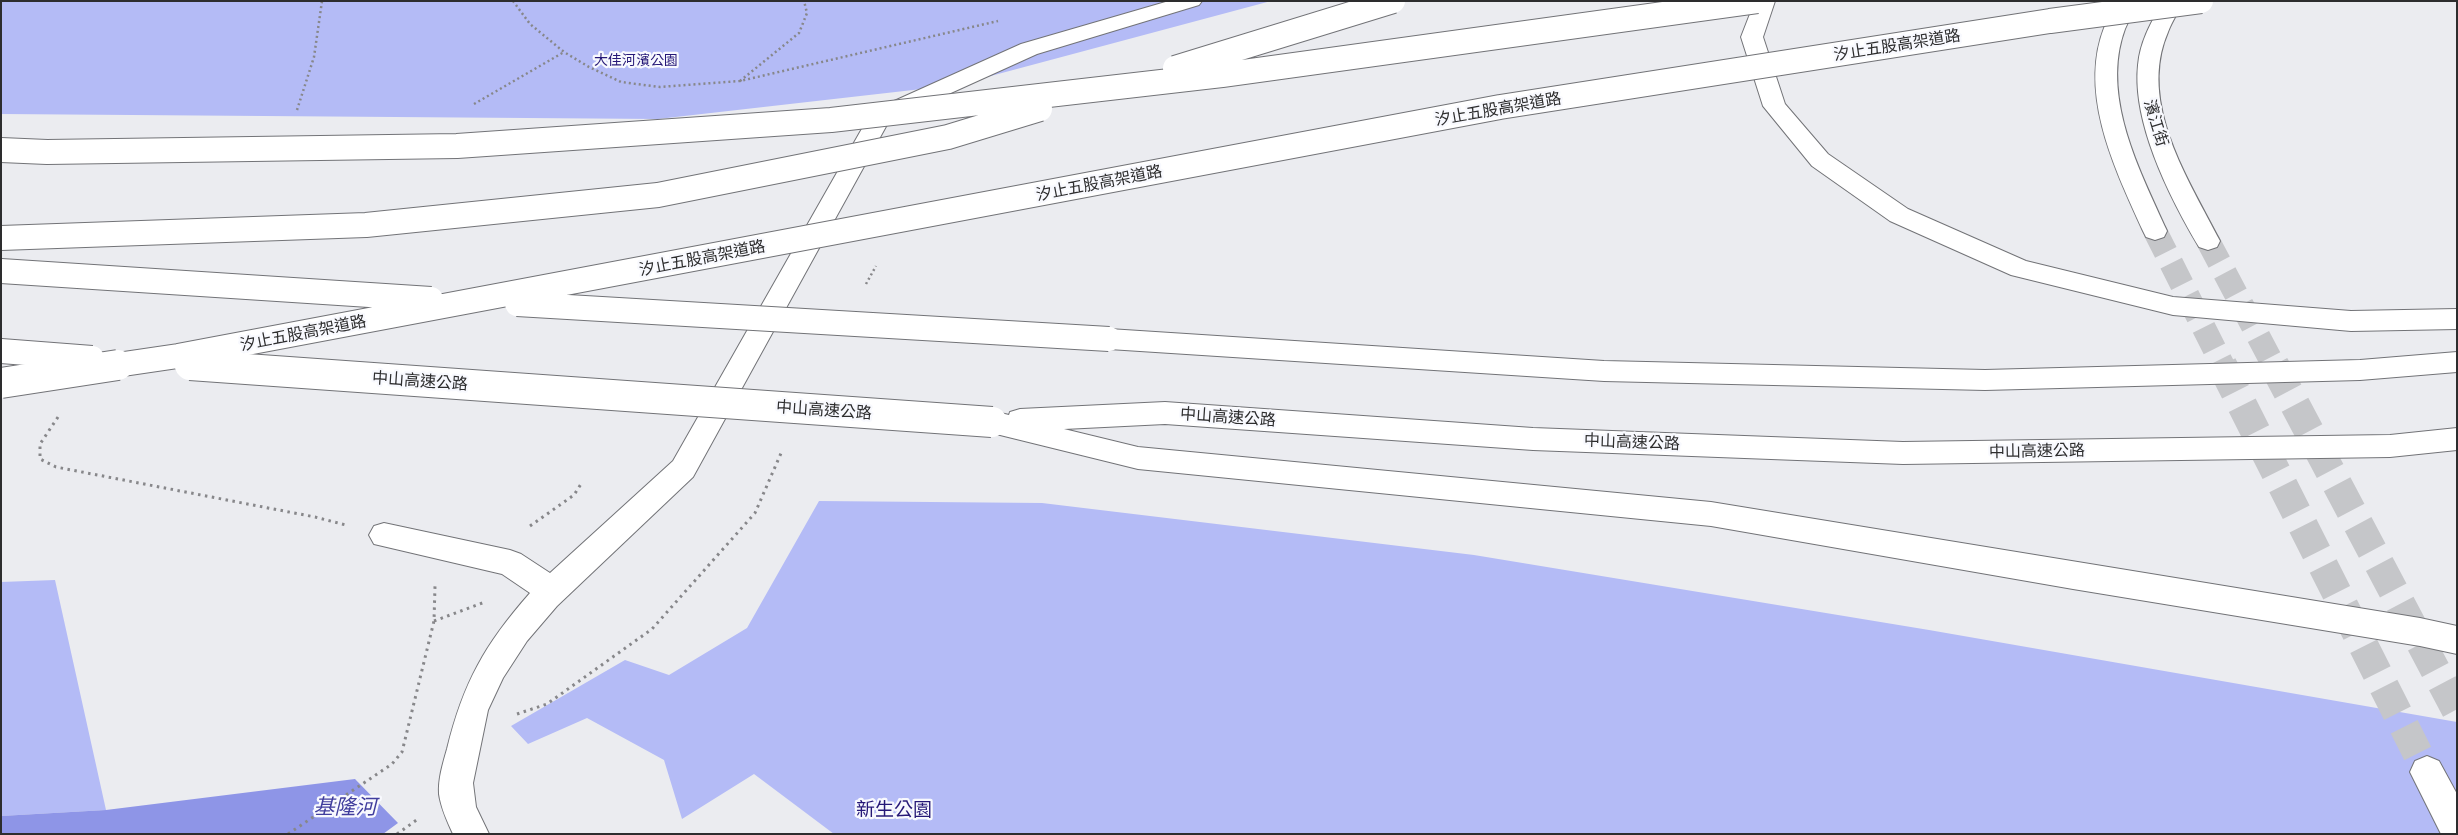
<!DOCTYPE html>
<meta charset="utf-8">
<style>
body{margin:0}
#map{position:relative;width:2458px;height:835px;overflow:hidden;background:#ebecf0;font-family:Ubuntu,sans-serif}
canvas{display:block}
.frame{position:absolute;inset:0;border:2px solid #2d2d2e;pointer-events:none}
</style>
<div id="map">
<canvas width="2458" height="835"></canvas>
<div class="frame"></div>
</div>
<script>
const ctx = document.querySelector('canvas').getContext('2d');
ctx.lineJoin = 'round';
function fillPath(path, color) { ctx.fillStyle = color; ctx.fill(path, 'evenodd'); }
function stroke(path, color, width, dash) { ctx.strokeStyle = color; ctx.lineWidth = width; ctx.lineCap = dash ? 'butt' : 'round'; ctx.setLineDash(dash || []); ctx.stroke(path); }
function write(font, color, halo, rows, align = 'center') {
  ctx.font = font + ' Ubuntu,"Noto Sans TC",sans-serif'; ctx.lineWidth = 4.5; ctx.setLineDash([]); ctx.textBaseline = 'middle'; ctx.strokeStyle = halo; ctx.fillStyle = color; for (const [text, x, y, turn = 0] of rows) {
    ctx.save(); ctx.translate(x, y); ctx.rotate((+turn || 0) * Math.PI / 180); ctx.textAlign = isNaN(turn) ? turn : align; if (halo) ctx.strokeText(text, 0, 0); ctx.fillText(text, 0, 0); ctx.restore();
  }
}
fillPath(new Path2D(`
 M1,1H1271L957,85L658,119L1,114Z
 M819,501L1042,503L1474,555L1929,630L2457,722V834H834L754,774L682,819L664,760L587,718L528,744L511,726L625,660L669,675L747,628Z
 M55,580L106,810L1,816V582Z`), '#b4bbf6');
fillPath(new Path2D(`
 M355,779L398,823L383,834H1V816L106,810Z`), '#8e95e7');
stroke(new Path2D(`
 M2155,231L2223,366
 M2208,241L2274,366`), '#c5c6c9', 24, [24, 12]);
stroke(new Path2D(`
 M2222,365L2427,772
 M2274,365L2457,711`), '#c5c6c9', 30, [30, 15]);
const minor = new Path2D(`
 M1169,1H1202L1199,5L1037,54L889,121L693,477L557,606L527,641L503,678L488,710L473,783L476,807L489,834H453C447,821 441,808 439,794C438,779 443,763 447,749C463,683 485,644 530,593L502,574L374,544L369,535L374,526L384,523L510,550L521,554L550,573L673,461L872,111L1021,44Z`);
const major = new Path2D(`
 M2118,1H2139C2135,10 2129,19 2125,29C2100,96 2140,171 2167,231L2164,237L2155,240L2146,237L2143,231C2116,171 2078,95 2104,28C2108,19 2114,10 2118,1Z
 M2163,1H2184C2179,11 2172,21 2168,32C2137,103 2189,180 2220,241L2217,247L2208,250L2199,247C2170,198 2132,123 2138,65C2140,41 2152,21 2163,1Z
 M2427,756L2439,761L2457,794V834H2441L2410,772L2415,761Z`);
const highway = new Path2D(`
 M1755,1H1775L1763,37L1785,104L1828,154L1908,209L2026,261L2173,297L2351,311L2457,309V329L2351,331L2173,315L2011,275L1890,221L1812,166L1763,106L1741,37Z
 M1109,329L1604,361L1985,370L2360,360L2457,352V372L2360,380L1985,390L1604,381L1109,349L1100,346L1096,339L1100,332Z
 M1165,402L1533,428L1903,442L2390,435L2457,428V450L2390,457L1903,464L1533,450L1165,424L1064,429L1138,447L1711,502L2420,618L2457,626V654L2420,646L2073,589L1711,526L1138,469L992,433L982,430L978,422L982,414L992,411L1009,415L1010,412L1020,409Z`);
stroke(minor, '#727377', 2);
stroke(major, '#727377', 2);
stroke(highway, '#727377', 2);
stroke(new Path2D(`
 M513,1L530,24L564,52L589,67L621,82L660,87L740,81L998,21
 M740,81L799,33L807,13L804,1
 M474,104L564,52
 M297,110L314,57L322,1
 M866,284L876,266`), '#87878a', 2.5, [2, 3]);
stroke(new Path2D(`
 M58,417L40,444V459L56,467L315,517L346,525
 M530,526L574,495L581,484
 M434,621L485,602
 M517,714L547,704L652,629L755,513L782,451
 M288,834L392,764L402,752L434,621L435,586
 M397,834L418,819`), '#87878a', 3, [2.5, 4.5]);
fillPath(minor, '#fff');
fillPath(major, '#fff');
fillPath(highway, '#fff');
const highwayBridgeFar1 = new Path2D(`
 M1175,68L1393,1
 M1,150L47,152L457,146L831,120L1222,75L1757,1
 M1,238L366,225L658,195L948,137L1040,109
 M1,271L431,299
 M517,304L1109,339
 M1,351L92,358
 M187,365L207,366
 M110,366L178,356L1500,107L2050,21L2201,1`);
const highwayBridge = new Path2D(`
 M190,365L992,422
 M1,383L118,365`);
stroke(highwayBridgeFar1, '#727377', 26, []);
stroke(highwayBridge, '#727377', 32, []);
stroke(highwayBridgeFar1, '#fff', 24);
stroke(highwayBridge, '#fff', 30);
write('14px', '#261877', '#f8f9fe', [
 ["大佳河濱公園",636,60]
]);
write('16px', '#2d2d2e', '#f8f9fe', [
 ["汐止五股高架道路",1897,45,-9],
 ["汐止五股高架道路",1498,109,-10],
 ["濱江街",2156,123,73],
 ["汐止五股高架道路",1099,183,-11],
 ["汐止五股高架道路",702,258,-11],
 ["汐止五股高架道路",303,333,-11],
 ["中山高速公路",420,381,4],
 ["中山高速公路",824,410,4],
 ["中山高速公路",1228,417,4],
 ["中山高速公路",1632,442,2],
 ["中山高速公路",2037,451,-1]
]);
write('19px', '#261877', '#f8f9fe', [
 ["新生公園",894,810]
]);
write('italic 21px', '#403d9d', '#f8f9fe', [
 ["基隆河",345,807]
]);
</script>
